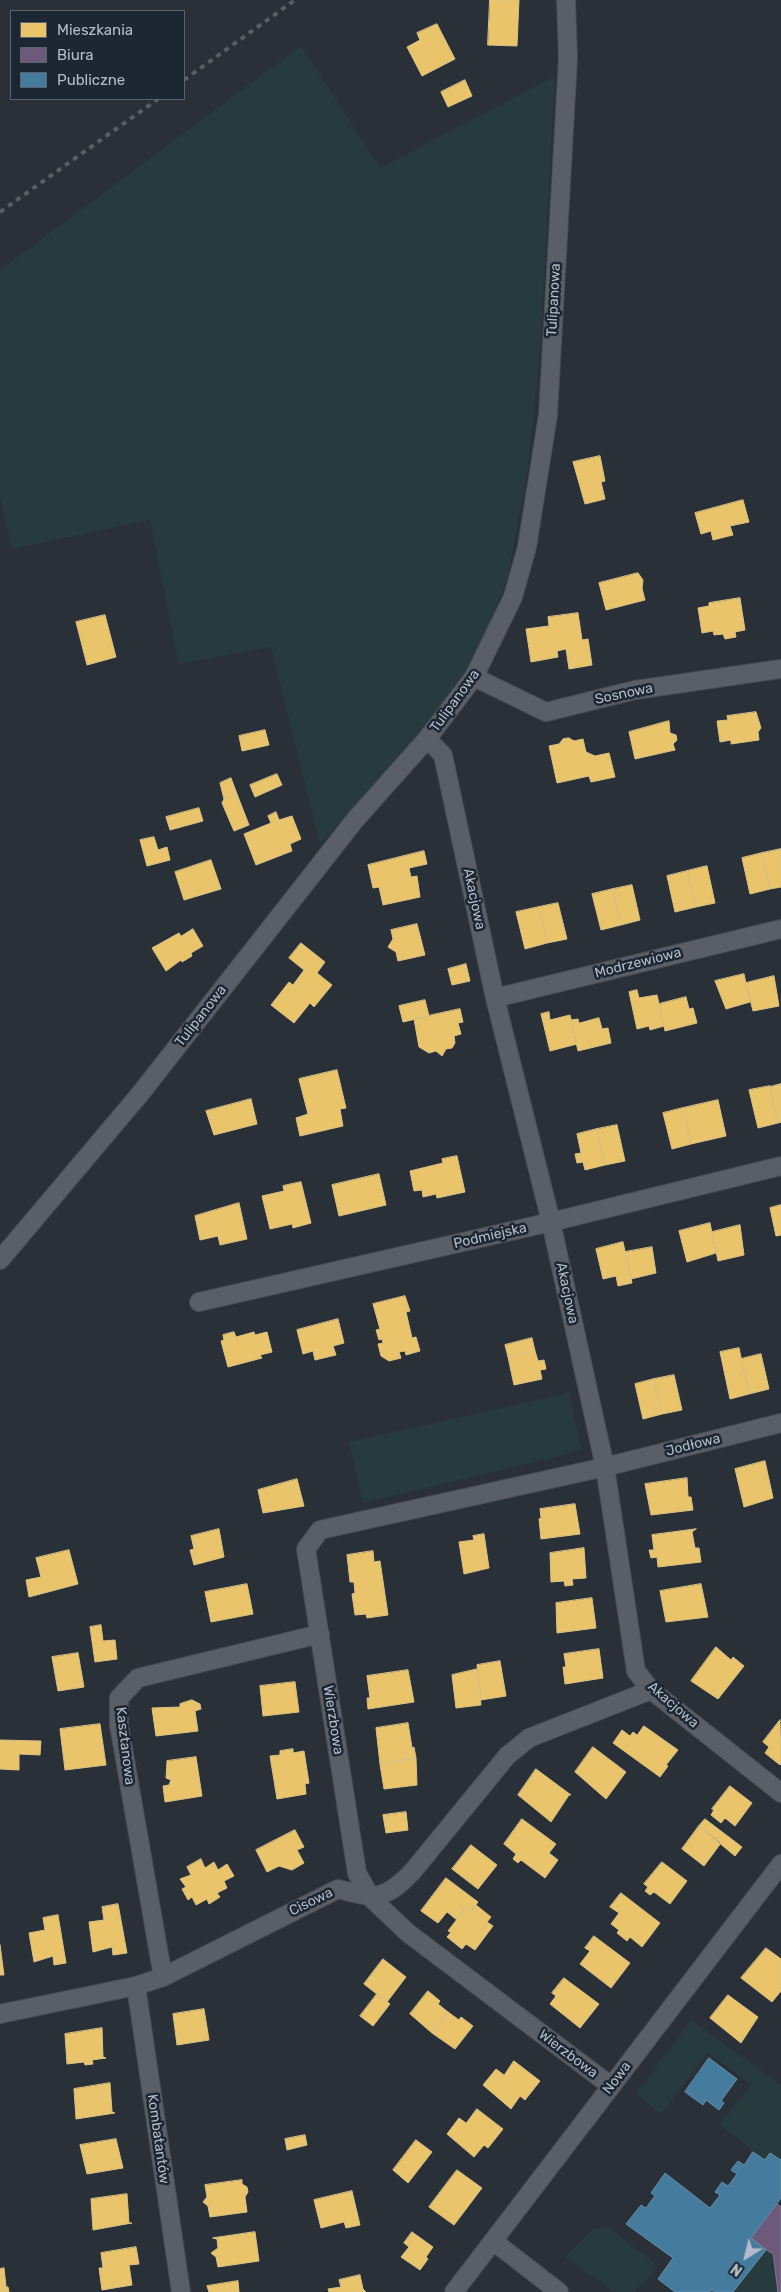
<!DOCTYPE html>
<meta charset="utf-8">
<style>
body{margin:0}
#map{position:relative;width:781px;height:2292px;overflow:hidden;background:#2a3038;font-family:Rubik,sans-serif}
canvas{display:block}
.legend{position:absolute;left:10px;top:10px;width:175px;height:90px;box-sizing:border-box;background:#1d2633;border:1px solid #59626f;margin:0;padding:6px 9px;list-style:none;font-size:15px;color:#b4bcc9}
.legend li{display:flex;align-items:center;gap:10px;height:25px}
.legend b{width:25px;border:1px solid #59626f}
.north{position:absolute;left:721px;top:2232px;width:50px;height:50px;-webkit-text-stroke:4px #1d2633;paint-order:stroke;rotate:216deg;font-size:14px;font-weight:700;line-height:20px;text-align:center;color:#b4bcc9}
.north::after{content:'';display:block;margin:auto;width:18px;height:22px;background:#b4bcc9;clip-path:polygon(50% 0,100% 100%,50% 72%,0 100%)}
</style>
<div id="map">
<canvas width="781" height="2292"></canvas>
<ul class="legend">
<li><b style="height:14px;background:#e9c46a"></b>Mieszkania</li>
<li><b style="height:14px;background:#6d597a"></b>Biura</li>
<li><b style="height:14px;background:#457b9d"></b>Publiczne</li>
</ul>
<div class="north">N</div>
</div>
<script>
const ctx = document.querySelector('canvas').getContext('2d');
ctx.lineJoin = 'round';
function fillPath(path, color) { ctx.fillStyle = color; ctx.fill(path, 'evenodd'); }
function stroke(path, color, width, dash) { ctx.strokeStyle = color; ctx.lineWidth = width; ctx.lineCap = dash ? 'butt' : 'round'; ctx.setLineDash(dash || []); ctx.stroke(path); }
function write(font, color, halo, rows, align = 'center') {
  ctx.font = font + ' Rubik,sans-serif'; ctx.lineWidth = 5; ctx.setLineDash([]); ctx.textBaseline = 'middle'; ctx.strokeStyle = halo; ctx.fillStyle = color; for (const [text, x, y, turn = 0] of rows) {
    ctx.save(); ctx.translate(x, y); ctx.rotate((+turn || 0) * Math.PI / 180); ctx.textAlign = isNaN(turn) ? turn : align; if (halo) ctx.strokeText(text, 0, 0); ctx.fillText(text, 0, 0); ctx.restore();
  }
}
fillPath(new Path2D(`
 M301,46L380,168L555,76L540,354L528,469L507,581L465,685L320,844L271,647L179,664L150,520L12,549L0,497V270Z
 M569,1393L581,1449L564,1455L363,1503L349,1442Z
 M691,2020L781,2085V2160L771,2153L765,2160L720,2125L751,2084L708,2053L661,2114L636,2094Z
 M607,2227L615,2232L657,2265L650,2277L633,2292H614L565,2257L593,2229Z
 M766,2250L773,2253L778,2292H733Z`), '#273a3e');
const homes = new Path2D(`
 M490,0H519L517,46L488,45Z
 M437,24L455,59L422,76L407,47L420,40L417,33Z
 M465,80L472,96L448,107L441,92Z
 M600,456L605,481L601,482L605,499L585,504L573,462Z
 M743,500L749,522L730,526L733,535L713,540L711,531L701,534L695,513Z
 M638,573L643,580L642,588L645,600L606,610L599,583Z
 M740,598L745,630L735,632L736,637L725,639L723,634L714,635L713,631L702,633L698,608L709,606V603Z
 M578,613L582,640L588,639L592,665L569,669L566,649L557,651L558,657L531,662L526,629L549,626L548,617Z
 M105,615L116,657L87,665L76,622Z
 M756,712L761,728L758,732L759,740L731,744V740L720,742L717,721L728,720L727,716Z
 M669,721L670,733L676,735L677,740L673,744L675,750L635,759L629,732Z
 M265,730L269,745L242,751L239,736Z
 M569,738L574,741L583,739L586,752L595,756L609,753L615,777L591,782L589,776L557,783L549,746L559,744L563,739Z
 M277,774L282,785L255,797L250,785Z
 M231,778L237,794L224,799L220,783Z
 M237,794L249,825L234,831L222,803L224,799Z
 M199,808L203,821L170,830L166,817Z
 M276,812L279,820L292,816L301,839L290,844L292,851L256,865L244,834L271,823L268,816Z
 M154,837L158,850L167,847L170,860L147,866L140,840Z
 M781,849V887L770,889L762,853Z
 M424,851L427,864L409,868L411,877L417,876L420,897L383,905L379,887L373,888L368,865Z
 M762,853L770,889L750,894L742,858Z
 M211,860L221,889L184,900L175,872Z
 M707,866L715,903L696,907L687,871Z
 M687,871L696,907L675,912L667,876Z
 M632,885L640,920L621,925L613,889Z
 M613,889L621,925L601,930L592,894Z
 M558,903L567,939L547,943L539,907Z
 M539,907L547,943L525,949L516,912Z
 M417,924L425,955L398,961L396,952L388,947L393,939L391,930Z
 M193,929L203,946L191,953L192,956L182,962L181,960L166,971L152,948L179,933L181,936Z
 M301,943L325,962L317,973L332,985L314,1007L310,1003L294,1023L271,1005L289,982L293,985L304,970L289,958Z
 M466,964L470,981L452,985L448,969Z
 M744,974L750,1002L726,1009L715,981Z
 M774,976L779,1006L753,1011L746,983Z
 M637,990L639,998L657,995L664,1026L650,1030L649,1026L637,1029L629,992Z
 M686,997L689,1009L693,1008L697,1023L665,1031L659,1004Z
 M425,1000L429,1016L403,1022L399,1006Z
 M460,1009L463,1022L458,1023L461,1034L454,1036L455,1043L452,1048L446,1049L442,1056L436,1051L429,1053L419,1047L414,1019Z
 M549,1012L550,1020L570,1015L577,1044L550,1051L541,1014Z
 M599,1018L602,1029L608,1028L611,1043L578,1051L571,1020L578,1019L579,1023Z
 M337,1070L346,1108L340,1109L343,1126L300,1136L296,1118L308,1114L299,1079Z
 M781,1084V1122L778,1123L770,1087Z
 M770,1086L778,1123L758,1128L749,1090Z
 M251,1099L257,1124L214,1135L206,1111Z
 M718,1100L726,1136L691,1144L683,1108Z
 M683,1108L691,1144L672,1149L663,1113Z
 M617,1125L625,1161L605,1165L597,1129Z
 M597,1129L605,1165L585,1170L583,1162L577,1163L575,1154L581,1153L577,1134Z
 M457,1156L465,1192L437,1198L436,1194L423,1197L422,1190L414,1191L410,1171L443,1163L442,1159Z
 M379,1174L386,1205L339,1216L332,1185Z
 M301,1182L311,1223L293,1228L292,1224L270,1229L262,1196L284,1191L283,1186Z
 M239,1203L247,1239L220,1245L218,1236L200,1240L195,1216Z
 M781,1205V1235L776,1236L770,1208Z
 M710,1223L716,1253L687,1262L679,1231Z
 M740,1225L744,1255L718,1261L712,1232Z
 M623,1242L632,1283L618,1286L616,1276L603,1279L596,1249Z
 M652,1247L656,1273L631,1279L625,1252Z
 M405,1296L410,1311L406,1312L412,1338L416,1337L420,1351L406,1355L405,1351L399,1352L401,1358L389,1361L381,1356L378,1344L383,1343L382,1339L379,1340L376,1330L380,1329L373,1304Z
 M338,1319L344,1343L333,1346L336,1355L315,1360L313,1351L303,1354L297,1330Z
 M234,1332L236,1337L254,1332L255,1335L267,1332L272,1352L260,1355L262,1358L228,1367L221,1341L224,1340L223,1335Z
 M532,1338L535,1351L508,1357L505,1345Z
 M739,1348L749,1394L730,1399L720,1352Z
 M535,1351L538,1361L544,1360L546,1369L540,1370L542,1379L514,1385L508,1357Z
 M761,1354L769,1389L749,1394L741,1359Z
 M674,1375L682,1410L662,1414L654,1379Z
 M654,1379L662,1414L643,1419L635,1384Z
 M765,1461L773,1498L744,1507L735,1469Z
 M687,1478L688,1497H691L693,1510L651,1515L645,1484Z
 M297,1479L304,1506L263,1513L258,1490Z
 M575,1504L580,1534L541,1539L539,1519L541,1518L540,1509Z
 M219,1529L224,1557L194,1565L190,1550L194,1549L191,1536Z
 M696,1529L692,1532L695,1548H699L701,1562L658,1567L657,1557L651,1558L649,1550H654L652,1535Z
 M484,1534L489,1568L464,1574L459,1542L474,1540L473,1536Z
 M584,1548L586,1578L572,1579L573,1585L565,1586L564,1581L551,1582L550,1553Z
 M69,1550L78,1584L29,1597L26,1580L41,1577L36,1558Z
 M373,1551L374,1562L380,1561L388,1615L367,1618L366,1614L355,1615L352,1594L355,1593L354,1582H350L347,1555Z
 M247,1584L253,1614L211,1622L205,1592Z
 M701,1584L708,1617L666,1622L660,1591Z
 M592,1598L596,1628L557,1633L556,1603Z
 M101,1625L103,1641L115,1640L117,1659L95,1662L90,1627Z
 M716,1647L731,1660L733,1657L744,1666L718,1699L691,1681Z
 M599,1649L603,1678L565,1684L563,1667H566L564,1654Z
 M78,1653L84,1687L58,1691L52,1657Z
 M500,1661L506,1696L481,1700L477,1665Z
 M478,1669L481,1705L456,1708L452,1675Z
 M408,1670L414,1702L368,1709L367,1698H370L367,1676Z
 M295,1682L299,1712L263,1716L260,1686Z
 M192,1700L200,1704L201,1709L195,1711L198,1731L156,1736L152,1708L180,1707V1704Z
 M780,1720L781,1763L780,1765L765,1753L769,1747L763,1742Z
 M408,1723L412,1748L414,1747L416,1758L380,1764L376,1728Z
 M100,1724L106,1765L65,1770L60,1729Z
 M644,1726L678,1750L666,1765L668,1766L660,1777L613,1743L622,1730L630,1736L633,1732L637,1735Z
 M0,1740L41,1741L40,1755L19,1754V1770L0,1769Z
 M593,1747L626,1772L606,1799L575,1772Z
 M293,1749V1753L304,1751L309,1783L305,1784L306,1794L277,1799L270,1756L280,1755V1751Z
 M196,1757L202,1796L165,1802L163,1786L169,1785L171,1780L166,1778L167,1761Z
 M416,1758L417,1785L384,1789L380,1764Z
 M536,1769L571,1795H569L551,1822L518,1795Z
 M730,1786L752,1803L735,1826L725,1818L721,1823L711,1815L714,1810L712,1809Z
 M406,1812L408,1830L386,1833L383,1815Z
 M522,1819L556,1844L549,1853L558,1860L545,1878L521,1860L518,1863L513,1859L516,1854L504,1844Z
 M705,1819L742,1847L735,1856L699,1826Z
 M699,1826L721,1843L704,1866L682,1849Z
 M295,1830L304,1847L297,1850L304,1863L292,1870L279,1866L267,1872L256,1850Z
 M471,1845L497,1865L478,1889L452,1869Z
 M201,1859L205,1868L214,1862L218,1870L227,1864L234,1876L224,1881L227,1888L217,1893L220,1897L209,1904L207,1899L196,1905L192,1897L188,1900L182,1889L186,1887L180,1879L191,1875L187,1867Z
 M662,1862L687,1881L670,1904L654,1892L650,1895L645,1891L648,1887L644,1884Z
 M446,1878L478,1902L472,1910L467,1906L457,1920L447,1912L438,1923L421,1911Z
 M621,1893L660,1923L642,1947L630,1937L627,1941L617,1933L619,1930L611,1924L619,1913L610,1907Z
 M118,1904L127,1953L113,1955L112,1947L93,1952L89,1922L104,1920L102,1907Z
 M476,1905L491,1917L487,1922L493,1926L475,1950L466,1944L462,1949L447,1937L451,1932L448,1931L467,1906L472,1911Z
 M58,1915L66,1963L54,1965L53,1956L34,1962L29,1933L45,1930L43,1918Z
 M594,1936L630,1963L611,1988L580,1964L590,1951L585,1948Z
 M0,1945L4,1975H0Z
 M766,1948L781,1959V1991L772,2002L741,1978Z
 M383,1959L406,1977L387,2002L364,1984Z
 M564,1978L599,2004L580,2028L550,2004L556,1996L552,1993Z
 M428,1991L440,2001L438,2004L448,2012L432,2033L410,2014Z
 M377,1994L390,2004L373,2026L360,2016Z
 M728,1995L758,2017L741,2043L710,2018Z
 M204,2009L209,2040L177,2045L173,2014Z
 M448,2012L459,2020L461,2017L473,2026L455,2049L432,2033Z
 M102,2028L103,2057L106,2058L92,2060L93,2064L85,2065L84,2062L67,2064L65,2034Z
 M514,2061L540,2081L525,2100L520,2096L511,2109L483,2085L496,2069L504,2075Z
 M110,2083L112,2112L115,2113L76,2119L74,2089Z
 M477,2109L503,2129L488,2148L484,2145L474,2157L447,2134L459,2118L466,2123Z
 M305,2135L307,2145L287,2150L285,2139Z
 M116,2139L123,2168L87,2174L80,2145Z
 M416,2140L432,2152L408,2183L393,2170Z
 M457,2170L482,2188L454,2225L429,2207Z
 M242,2180V2184L247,2187L248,2192L245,2197L247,2212L210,2217L208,2206L203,2202L207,2197L205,2185Z
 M352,2191L360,2225L346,2228L344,2222L321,2228L314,2200Z
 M127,2194L129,2223H132L93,2230L91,2199Z
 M255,2232L259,2261L218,2267L216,2257L211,2253L218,2248L217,2239L213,2238Z
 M412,2232L433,2247L426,2257L428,2259L420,2270L401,2257L409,2247L404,2243Z
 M136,2247L139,2264L129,2265L132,2285L102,2290L99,2268H103L101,2253Z
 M4,2268L6,2287H8L9,2292H0V2269Z
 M360,2275L363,2289L366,2292H329L328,2289L341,2287L339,2280Z
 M238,2281L239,2292H209L207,2286Z`);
fillPath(homes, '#e9c46a');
stroke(homes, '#d9c286', 1);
const offices = new Path2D(`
 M777,2204L781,2207V2292H778L773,2253H771L751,2238Z`);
fillPath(offices, '#6d597a');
stroke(offices, '#827792', 1);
const public = new Path2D(`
 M709,2058L737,2079L721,2101L724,2103L719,2110L706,2100L703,2105L685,2092Z
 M753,2152L765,2160L770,2153L781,2160V2198L751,2238L766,2250L733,2292H715L711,2290L710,2292H675L658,2279L673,2258L626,2224L641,2205L646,2208L651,2201L655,2196L651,2193L665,2173L710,2208L720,2195L715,2192L722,2182L728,2186L737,2174L731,2170L738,2161L744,2165Z`);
fillPath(public, '#457b9d');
stroke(public, '#668eaa', 1);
const minor = new Path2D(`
 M474,677L546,712L635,690L781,669
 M427,739L443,755L495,998L551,1222L605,1467L636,1671L651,1690L781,1793
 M495,998L781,929
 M0,1260L140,1094L355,820L427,739L474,677L513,597L527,547L548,415L568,58L566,0
 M199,1302L551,1222L781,1166
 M163,1977L119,1725V1698L138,1678L320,1634
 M136,1986L181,2292
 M0,2014L136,1986L163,1977L338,1889C376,1899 384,1901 413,1871L507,1756L529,1738L651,1690
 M611,2086L408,1933L371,1898L357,1873L306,1549L320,1530L605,1467L781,1423
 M493,2241L559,2292
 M454,2292L781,1864`);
stroke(minor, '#484c53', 20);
stroke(minor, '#5a5e66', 18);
stroke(new Path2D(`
 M184,80L295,0
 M0,212L158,99`), '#595d64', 4, [5, 5]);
write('14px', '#b4bcc9', '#1d2633', [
 ["Tulipanowa",554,300,-87],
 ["Sosnowa",624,694,-12],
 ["Tulipanowa",455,701,-54],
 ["Akacjowa",474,899,78],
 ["Modrzewiowa",638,963,-14],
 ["Tulipanowa",201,1016,-52],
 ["Podmiejska",490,1236,-13],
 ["Akacjowa",567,1293,78],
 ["Jodłowa",693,1445,-14],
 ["Akacjowa",673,1705,41],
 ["Wierzbowa",333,1720,81],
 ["Kasztanowa",125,1746,83],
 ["Cisowa",311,1902,-26],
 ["Wierzbowa",568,2054,37],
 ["Nowa",617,2078,-53],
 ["Kombatantów",158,2139,82]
]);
</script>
